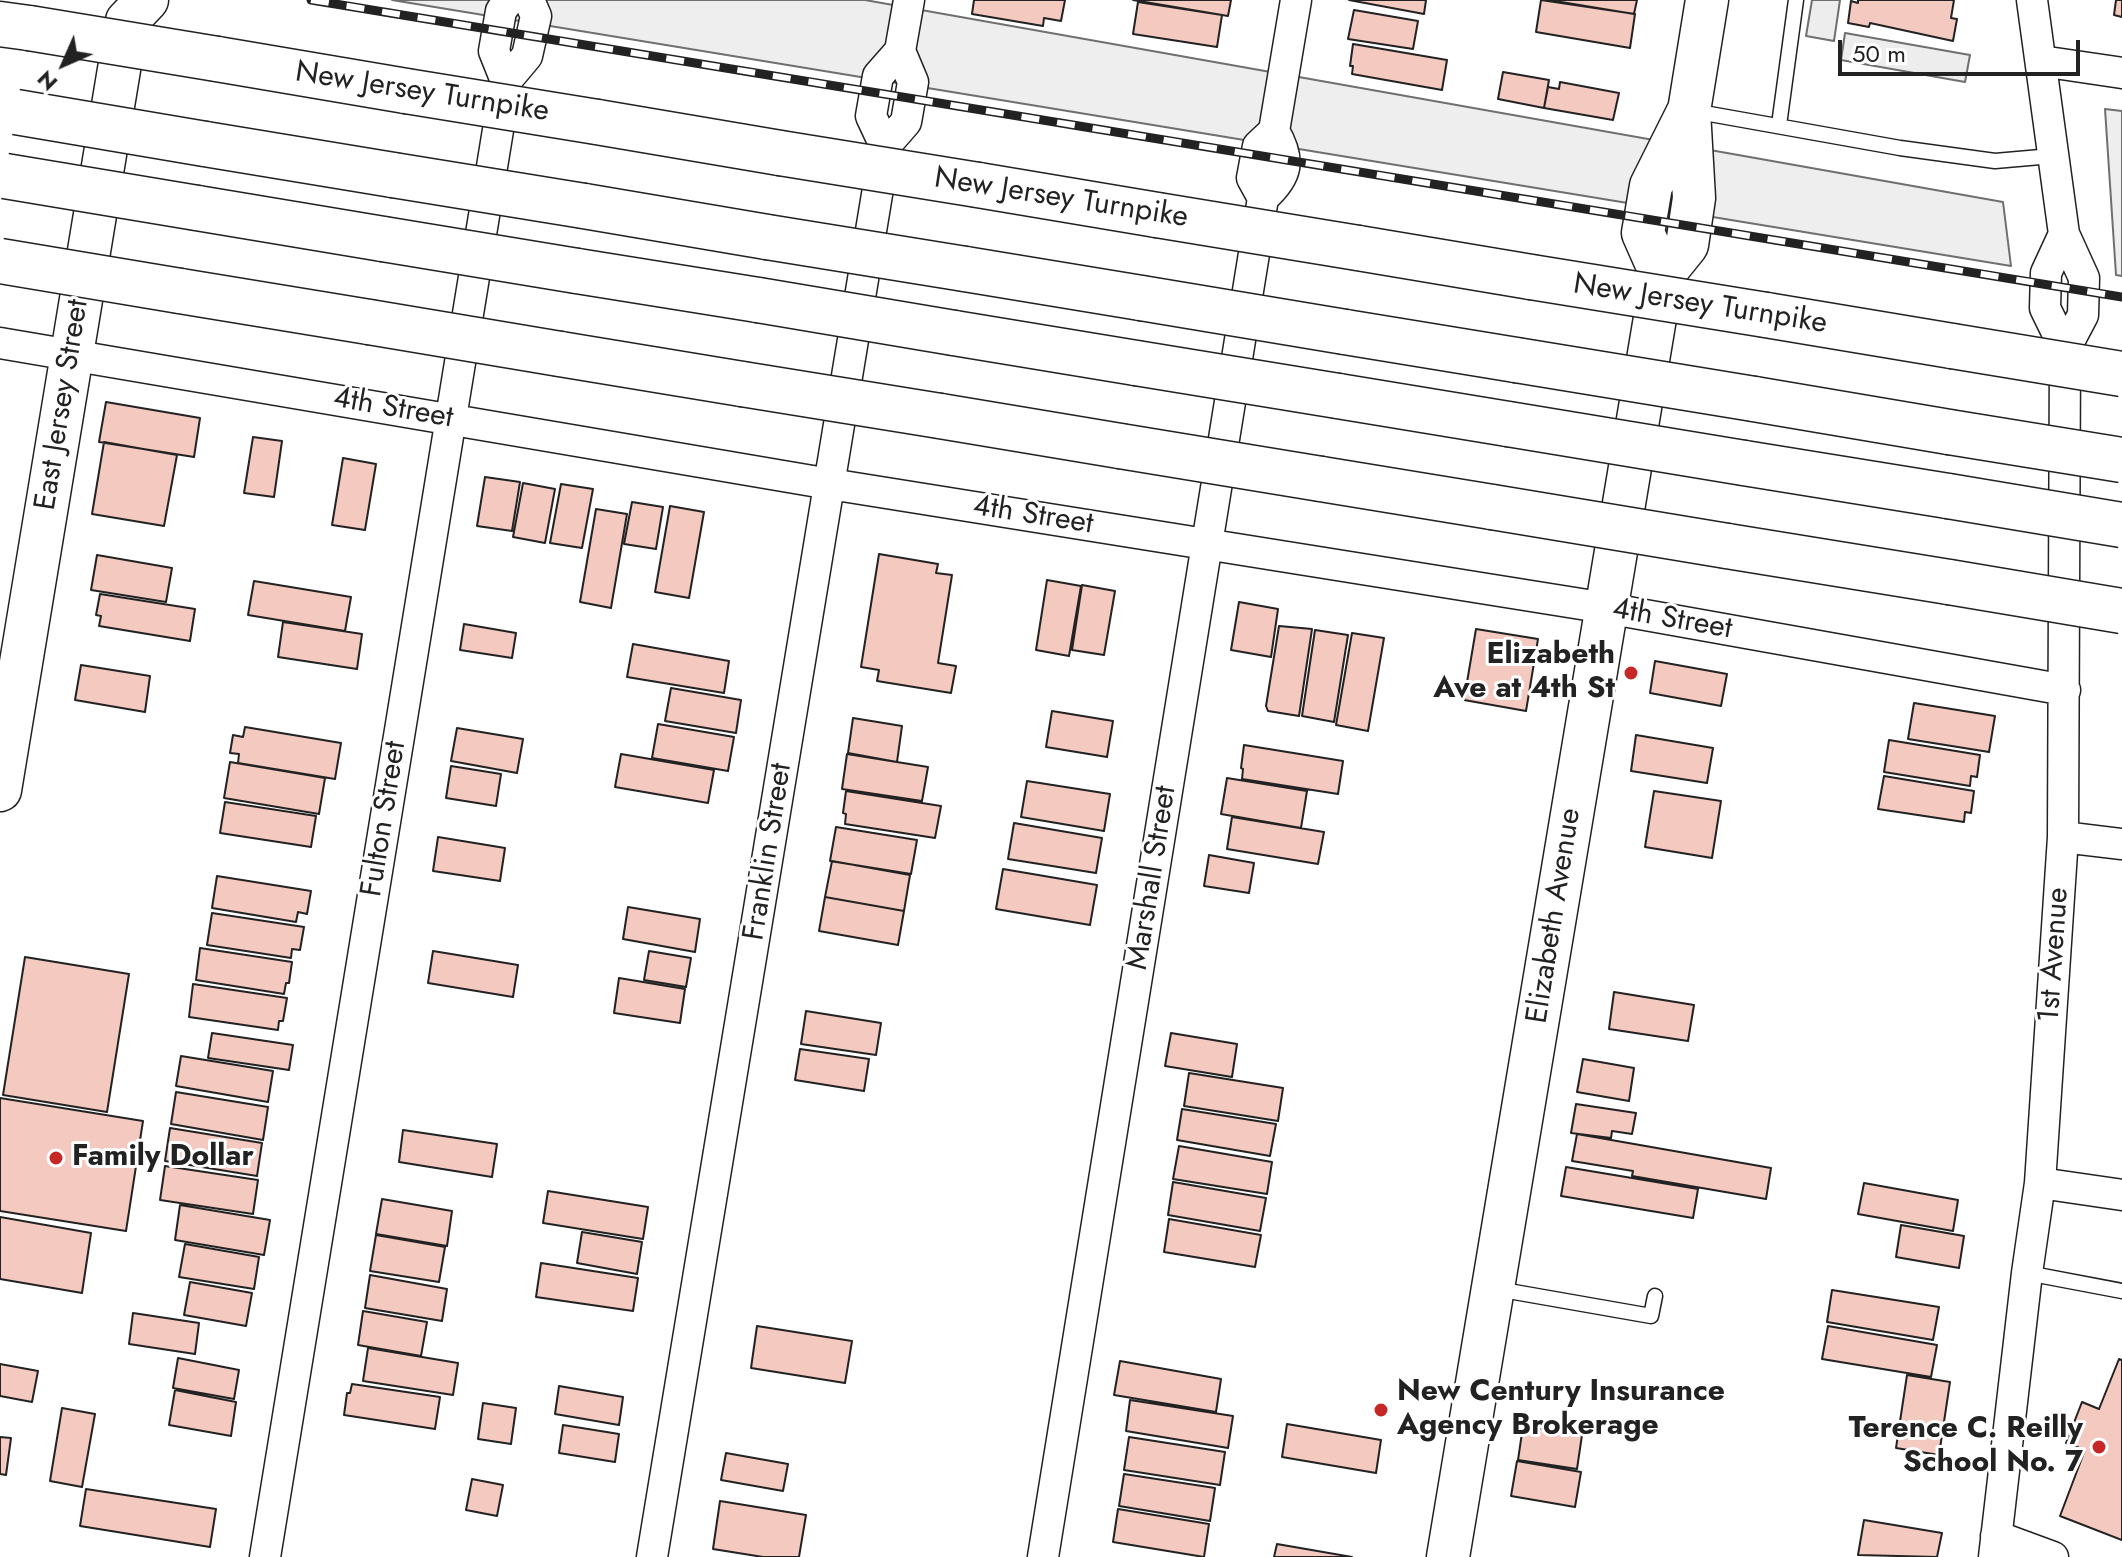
<!DOCTYPE html>
<style>
body{margin:0}
#map{position:relative;width:2122px;height:1557px;overflow:hidden;background:#fff;font-family:Jost,sans-serif}
canvas{display:block}
.north{position:absolute;left:24px;top:24px;width:80px;height:80px;-webkit-text-stroke:6px #fff;paint-order:stroke;rotate:225deg;font-size:22px;font-weight:700;line-height:32px;text-align:center;color:#222}
.north::after{content:'';display:block;margin:auto;width:28px;height:36px;background:#222;clip-path:polygon(50% 0,100% 100%,50% 72%,0 100%)}
.scale{position:absolute;left:1838px;top:40px;width:242px;height:36px;box-sizing:border-box;border:4px solid #222;border-top:0;padding-left:10px;font-size:24px;line-height:28px;white-space:nowrap;color:#222;-webkit-text-stroke:6px #fff;paint-order:stroke}
</style>
<div id="map">
<canvas width="2122" height="1557"></canvas>
<div class="north">N</div>
<div class="scale">50 m</div>
</div>
<script>
const ctx = document.querySelector('canvas').getContext('2d');
ctx.lineJoin = 'round';
function fillPath(path, color) { ctx.fillStyle = color; ctx.fill(path, 'evenodd'); }
function stroke(path, color, width, dash) { ctx.strokeStyle = color; ctx.lineWidth = width; ctx.lineCap = dash ? 'butt' : 'round'; ctx.setLineDash(dash || []); ctx.stroke(path); }
function write(font, color, halo, rows, align = 'center') {
  ctx.font = font + ' Jost,sans-serif'; ctx.lineWidth = 6; ctx.setLineDash([]); ctx.textBaseline = 'middle'; ctx.strokeStyle = halo; ctx.fillStyle = color; for (const [text, x, y, turn = 0] of rows) {
    ctx.save(); ctx.translate(x, y); ctx.rotate((+turn || 0) * Math.PI / 180); ctx.textAlign = isNaN(turn) ? turn : align; if (halo) ctx.strokeText(text, 0, 0); ctx.fillText(text, 0, 0); ctx.restore();
  }
}
const green = new Path2D(`
 M392,0H865L2003,202L2011,266Z
 M2105,109L2122,111V276L2116,275Z`);
fillPath(green, '#eee');
stroke(green, '#6f6f6f', 2);
const parking = new Path2D(`
 M1812,0H1840L1834,41L1806,36Z
 M1845,33L1970,55L1965,82L1841,60Z`);
fillPath(parking, '#ededed');
stroke(parking, '#6f6f6f', 2);
const building = new Path2D(`
 M974,0H1065L1061,21L1044,18L1043,26L972,14Z
 M1133,0H1231L1228,16Z
 M1349,0H1426L1424,14Z
 M1541,0L1635,14L1630,48L1536,32Z
 M1549,0H1637L1634,14Z
 M1858,0H1954L1951,18L1957,19L1953,41L1870,23L1869,27L1848,23L1851,1L1858,3Z
 M2116,0H2122V17L2114,15Z
 M1138,2L1222,15L1217,47L1133,34Z
 M1354,10L1418,21L1413,49L1348,39Z
 M1353,44L1447,60L1442,90L1352,74L1353,66H1350Z
 M1503,72L1549,80L1544,108L1498,99Z
 M1560,82L1619,93L1613,120L1544,108L1548,87L1559,89Z
 M106,402L200,418L194,457L99,442Z
 M253,437L282,441L274,497L244,493Z
 M104,442L177,455L164,526L92,514Z
 M343,458L376,464L365,530L332,525Z
 M485,477L520,482L512,531L477,526Z
 M523,483L555,489L545,543L513,537Z
 M561,484L593,489L582,548L550,543Z
 M632,502L663,507L656,549L624,544Z
 M670,506L704,512L689,598L655,592Z
 M596,509L627,514L611,608L580,602Z
 M879,554L938,564L936,573L952,575L938,663L956,666L951,693L877,681L879,670L861,667Z
 M97,555L172,568L166,602L91,590Z
 M1047,580L1081,586L1069,656L1036,650Z
 M254,581L351,597L345,631L248,615Z
 M1082,585L1115,591L1104,655L1072,650Z
 M100,594L195,609L190,641L99,626L101,616L96,615Z
 M1239,602L1278,609L1271,657L1231,650Z
 M283,622L362,634L357,669L278,657Z
 M464,624L516,633L512,658L460,650Z
 M1279,626L1312,629L1299,716L1268,711L1266,706Z
 M1476,629L1538,639L1526,711L1464,700Z
 M1315,630L1348,635L1334,722L1302,716Z
 M1352,633L1384,638L1368,731L1336,725Z
 M633,644L729,661L724,693L627,677Z
 M1655,661L1727,674L1721,706L1650,693Z
 M81,665L150,676L145,712L75,700Z
 M671,688L741,700L736,733L665,721Z
 M1914,703L1995,716L1989,752L1908,739Z
 M1052,711L1113,721L1107,757L1046,747Z
 M853,718L902,726L897,762L848,753Z
 M658,724L734,737L728,771L652,758Z
 M245,727L341,743L335,779L238,763L239,754L230,753L233,735L243,737Z
 M457,728L523,739L517,773L451,761Z
 M1636,735L1713,748L1707,783L1631,771Z
 M1889,740L1980,755L1977,777L1971,776L1970,786L1884,772Z
 M1244,745L1343,761L1338,794L1242,779L1243,769L1241,768Z
 M621,754L714,770L708,803L615,787Z
 M847,754L928,767L922,801L842,789Z
 M230,762L325,778L319,814L224,798Z
 M451,766L501,774L496,806L446,798Z
 M1884,776L1974,791L1971,813L1965,812L1964,822L1878,809Z
 M1227,778L1307,791L1301,828L1221,814Z
 M1027,781L1110,794L1104,831L1021,817Z
 M846,791L941,806L935,838L845,824L846,814L843,813Z
 M1654,791L1721,801L1712,858L1645,847Z
 M225,802L316,816L311,847L220,833Z
 M1232,817L1324,832L1318,864L1227,849Z
 M1014,823L1102,838L1096,873L1008,859Z
 M836,827L917,840L911,874L830,861Z
 M438,837L505,848L500,881L433,871Z
 M1209,855L1254,863L1249,893L1204,886Z
 M832,861L910,875L904,911L825,897Z
 M1003,869L1097,885L1090,925L996,909Z
 M217,876L311,891L307,914L298,912L296,922L212,908Z
 M825,897L904,911L898,945L819,931Z
 M628,907L700,919L695,952L623,939Z
 M212,913L304,927L300,950L292,949L291,958L207,945Z
 M200,948L292,962L289,983H286L284,994L196,980Z
 M433,951L518,965L513,997L428,983Z
 M649,951L691,958L686,987L644,980Z
 M25,957L129,974L107,1112L3,1095Z
 M619,978L685,989L680,1023L614,1013Z
 M193,984L287,998L283,1021H279L278,1030L189,1017Z
 M1614,992L1694,1005L1688,1041L1609,1029Z
 M806,1011L881,1023L876,1055L801,1044Z
 M212,1033L293,1045L289,1070L208,1058Z
 M1171,1033L1237,1044L1232,1077L1165,1066Z
 M800,1049L869,1059L864,1091L795,1080Z
 M181,1056L273,1071L268,1102L176,1086Z
 M1583,1059L1634,1068L1629,1101L1577,1092Z
 M1189,1073L1283,1088L1278,1121L1184,1106Z
 M176,1092L268,1107L263,1140L171,1124Z
 M0,1098L143,1121L126,1231L0,1211Z
 M1576,1104L1636,1113L1632,1134L1612,1131L1611,1138L1571,1133Z
 M1182,1109L1276,1124L1270,1156L1177,1140Z
 M170,1128L262,1143L257,1176L165,1161Z
 M403,1130L497,1144L492,1177L399,1162Z
 M1577,1134L1771,1168L1766,1199L1632,1176L1633,1171L1572,1161Z
 M1179,1146L1272,1162L1267,1194L1173,1179Z
 M165,1166L258,1180L253,1214L160,1200Z
 M1566,1167L1698,1189L1693,1218L1561,1196Z
 M1173,1182L1266,1198L1260,1231L1168,1215Z
 M1864,1183L1958,1200L1953,1231L1858,1214Z
 M548,1191L648,1207L643,1239L543,1223Z
 M382,1199L452,1211L447,1246L376,1234Z
 M180,1205L270,1220L264,1255L175,1240Z
 M0,1217L91,1233L82,1293L0,1279Z
 M1169,1219L1261,1235L1255,1267L1164,1252Z
 M1901,1225L1964,1236L1959,1268L1896,1257Z
 M582,1232L642,1242L637,1274L577,1263Z
 M376,1235L445,1247L439,1282L370,1271Z
 M185,1244L259,1257L254,1289L179,1277Z
 M541,1263L638,1278L633,1311L536,1297Z
 M370,1275L447,1289L442,1321L365,1308Z
 M190,1282L252,1293L246,1326L184,1315Z
 M1832,1290L1939,1307L1933,1340L1827,1322Z
 M363,1311L427,1322L421,1356L358,1345Z
 M133,1313L199,1323L195,1354L129,1344Z
 M757,1326L852,1341L845,1383L751,1368Z
 M1828,1326L1937,1345L1931,1377L1822,1359Z
 M368,1348L458,1363L453,1395L363,1381Z
 M178,1358L239,1370L234,1399L173,1388Z
 M2119,1359L2122,1360V1540L2060,1516L2085,1450L2066,1443L2082,1402L2099,1409Z
 M1120,1361L1221,1379L1216,1412L1114,1395Z
 M0,1364L38,1371L32,1402L0,1396Z
 M1907,1375L1950,1382L1939,1455L1896,1448Z
 M352,1384L440,1397L435,1429L344,1415L347,1393H350Z
 M559,1386L623,1397L619,1425L555,1414Z
 M175,1390L236,1402L231,1436L169,1425Z
 M1130,1400L1233,1416L1228,1448L1126,1431Z
 M483,1403L516,1408L511,1444L478,1439Z
 M62,1408L95,1414L82,1487L50,1481Z
 M1287,1424L1381,1440L1376,1473L1282,1457Z
 M563,1425L619,1434L615,1462L559,1453Z
 M1523,1426L1582,1435L1577,1469L1518,1460Z
 M0,1437L11,1438L6,1475L0,1474Z
 M1129,1437L1225,1452L1220,1485L1124,1470Z
 M726,1453L788,1464L783,1491L721,1480Z
 M1517,1461L1581,1472L1575,1507L1511,1496Z
 M1124,1474L1215,1488L1210,1521L1119,1506Z
 M472,1479L503,1485L497,1516L466,1510Z
 M86,1489L216,1509L210,1547L80,1526Z
 M720,1501L806,1515L799,1557H763L713,1549Z
 M1118,1509L1209,1524L1204,1557L1113,1542Z
 M1864,1520L1942,1533L1937,1557L1858,1555Z
 M1277,1544L1352,1557H1274Z`);
fillPath(building, '#f3c9c0');
stroke(building, '#222', 2);
const lane = new Path2D(`
 M1693,111L1900,148L1995,161L2052,156
 M1779,125L1796,0
 M2027,1273L2122,1291
 M1497,1289L1651,1316L1655,1296`);
const street = new Path2D(`
 M2032,0L2064,234L2084,278L2083,315L2065,349
 M2041,61L2122,73
 M506,81L527,56L536,16L529,0
 M885,146L871,116L878,76L900,51
 M1263,198C1288,176 1291,160 1274,131
 M0,343L830,484L1606,608L2065,690
 M2063,837L2122,844
 M2040,1183L2122,1195
 M1996,1536L2053,1557
 M265,1557L506,81L494,51L501,11L509,0
 M652,1557L885,146L906,122L913,82L900,51L909,0
 M1043,1557L1263,198L1252,178L1258,146L1274,131L1296,0
 M1994,1557L2027,1273L2040,1183L2063,837L2065,349L2045,308L2046,273L2064,234`);
const secondary = new Path2D(`
 M1662,276L1643,233L1651,186L1688,112
 M0,790L127,21L147,0
 M1448,1557L1662,276L1687,245L1694,198L1689,111L1707,0`);
const highway = new Path2D(`
 M0,24L29,28
 M217,59L406,91
 M597,122L780,153
 M205,144L393,175
 M978,185L1157,215
 M584,206L767,237
 M197,208L383,239
 M1358,248L1531,277
 M965,269L1141,298
 M577,271L758,300
 M180,291L369,322
 M1766,315L1952,346
 M1345,332L1516,360
 M954,333L1136,363
 M560,354L742,384
 M1338,396L1508,424
 M1754,399L1949,432
 M940,416L1120,446
 M1744,463L1948,496
 M1321,479L1492,507
 M1727,546L1949,582`);
stroke(lane, '#222', 17);
stroke(street, '#222', 33);
stroke(secondary, '#222', 45);
stroke(highway, '#222', 47);
stroke(lane, '#fff', 14);
stroke(street, '#fff', 30);
stroke(secondary, '#fff', 42);
stroke(highway, '#fff', 44);
const rail = new Path2D(`
 M311,0L2122,297`);
stroke(rail, '#222', 9);
stroke(rail, '#fff', 6, [18]);
const highwayBridge = new Path2D(`
 M29,28L217,59
 M406,91L597,122
 M16,112L205,144
 M780,153L978,185
 M393,175L584,206
 M5,176L197,208
 M1157,215L1358,248
 M767,237L965,269
 M383,239L577,271
 M0,261L180,291
 M1531,277L1766,315
 M1141,298L1345,332
 M758,300L954,333
 M369,322L560,354
 M1952,346L2122,374
 M1516,360L1754,399
 M1136,363L1338,396
 M742,384L940,416
 M1508,424L1744,463
 M1949,432L2122,460
 M1120,446L1321,479
 M1948,496L2122,525
 M1492,507L1727,546
 M1949,582L2122,611`);
stroke(highwayBridge, '#222', 47, []);
stroke(highwayBridge, '#fff', 44);
for (const [x, y, r, color] of [
 [1631,673,8,"#c62828"],
 [56,1158,8,"#c62828"],
 [1381,1410,8,"#c62828"],
 [2099,1447,8,"#c62828"]
]) { const dot = new Path2D(); dot.arc(x, y, r, 0, 2 * Math.PI); ctx.fillStyle = color; ctx.fill(dot); stroke(dot, '#fff', 3); }
write('30px', '#222', '#fff', [
 ["New Jersey Turnpike",422,93,9],
 ["New Jersey Turnpike",1061,199,9],
 ["New Jersey Turnpike",1700,305,9],
 ["East Jersey Street",63,405,-81],
 ["4th Street",393,409,10],
 ["4th Street",1033,516,9],
 ["4th Street",1672,620,10],
 ["Fulton Street",385,819,-81],
 ["Franklin Street",769,852,-81],
 ["Marshall Street",1153,878,-81],
 ["Elizabeth Avenue",1555,916,-81],
 ["1st Avenue",2055,955,-86]
]);
write('bold 30px', '#222', '#fff', [
 ["Elizabeth",1615,656],
 ["Ave at 4th St",1615,690],
 ["Family Dollar",72,1158,"left"],
 ["New Century Insurance",1397,1393,"left"],
 ["Agency Brokerage",1397,1427,"left"],
 ["Terence C. Reilly",2083,1430],
 ["School No. 7",2083,1464]
], 'right');
</script>
